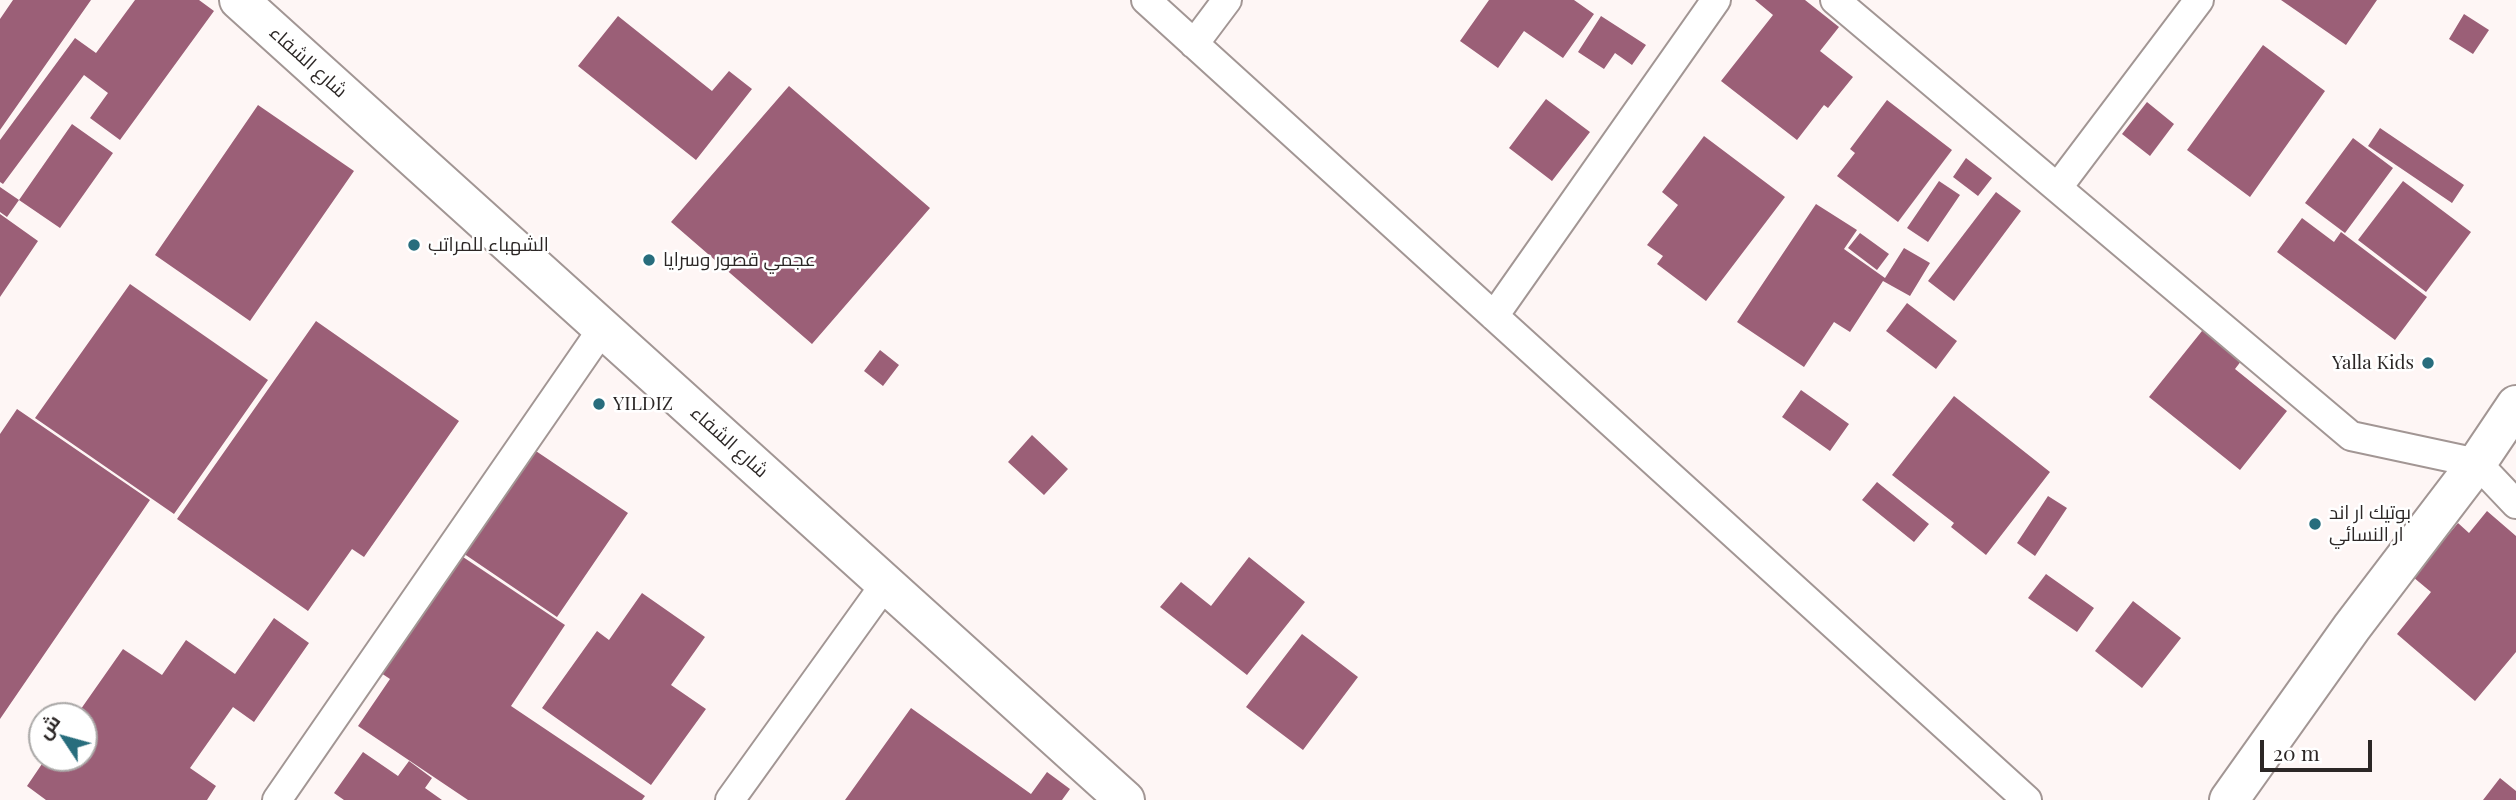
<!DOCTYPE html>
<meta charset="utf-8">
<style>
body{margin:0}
#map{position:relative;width:2516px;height:800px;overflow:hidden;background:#fef6f5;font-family:"Playfair Display",Cairo,serif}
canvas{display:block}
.north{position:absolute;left:28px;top:702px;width:70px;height:70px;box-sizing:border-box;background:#fff;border:2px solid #aba9a8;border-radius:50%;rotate:306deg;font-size:19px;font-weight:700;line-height:28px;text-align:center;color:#2c2726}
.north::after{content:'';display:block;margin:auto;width:24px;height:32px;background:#286d7d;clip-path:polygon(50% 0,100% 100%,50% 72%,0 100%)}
.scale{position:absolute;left:2260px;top:740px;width:112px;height:32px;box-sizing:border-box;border:4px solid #2c2726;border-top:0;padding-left:9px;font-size:21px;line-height:24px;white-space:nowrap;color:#2c2726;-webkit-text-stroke:5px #fff;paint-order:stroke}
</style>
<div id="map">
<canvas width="2516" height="800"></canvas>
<div class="north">ش</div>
<div class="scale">20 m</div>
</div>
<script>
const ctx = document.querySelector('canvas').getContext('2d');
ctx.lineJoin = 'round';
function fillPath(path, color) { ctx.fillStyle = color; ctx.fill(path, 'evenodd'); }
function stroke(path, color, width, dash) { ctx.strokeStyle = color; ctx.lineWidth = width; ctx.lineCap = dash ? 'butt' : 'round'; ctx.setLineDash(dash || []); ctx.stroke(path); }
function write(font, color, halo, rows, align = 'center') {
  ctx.font = font + ' "Playfair Display",Cairo,serif'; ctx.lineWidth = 5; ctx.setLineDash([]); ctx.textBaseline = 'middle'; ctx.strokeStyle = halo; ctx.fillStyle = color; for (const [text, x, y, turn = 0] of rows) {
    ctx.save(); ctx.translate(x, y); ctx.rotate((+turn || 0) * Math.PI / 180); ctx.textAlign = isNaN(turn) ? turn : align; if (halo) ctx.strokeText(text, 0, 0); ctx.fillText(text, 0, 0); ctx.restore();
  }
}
fillPath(new Path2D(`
 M13,0H91L0,130V19Z
 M135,0H199L214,11L120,140L90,118L108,93L84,75L3,184L0,182V140L75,38L96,53Z
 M1489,0H1574L1594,14L1563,58L1524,31L1498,68L1460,41Z
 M1755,0H1805L1839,27L1820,51L1853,77L1828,108L1824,105L1797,140L1721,81L1773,15Z
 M2281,0H2377L2346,45Z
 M2464,14L2489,30L2473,54L2449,39Z
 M618,16L712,91L729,71L752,89L696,160L578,66Z
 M1601,16L1646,45L1632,65L1615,53L1604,69L1578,52Z
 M2263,45L2325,91L2250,197L2187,150Z
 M789,86L930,208L812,344L671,222Z
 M1546,99L1590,132L1552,181L1509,148Z
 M1887,100L1952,150L1898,222L1837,176L1855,153L1850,149Z
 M2147,102L2174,124L2150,156L2122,134Z
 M258,105L354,171L250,321L155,255Z
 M72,124L113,153L60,228L19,200Z
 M2380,128L2464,185L2452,203L2368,146Z
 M1704,136L1785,197L1706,301L1657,264L1663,256L1647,245L1678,205L1662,192Z
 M2353,138L2393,168L2345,233L2305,203Z
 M1966,158L1992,178L1978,196L1953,177Z
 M1939,181L1960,195L1928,242L1907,228Z
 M2403,181L2471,232L2426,292L2358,240Z
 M0,187L19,200L7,217L0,212Z
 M1996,192L2021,211L1954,301L1928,281Z
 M1816,204L1857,230L1844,249L1885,278L1904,248L1930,263L1910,296L1883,281L1850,332L1834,322L1804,367L1737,322Z
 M0,214L38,241L0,297Z
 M2302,218L2334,242L2341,232L2427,297L2395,340L2277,252Z
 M1860,233L1889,254L1877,270L1848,248Z
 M130,284L268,380L174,514L35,418Z
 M1907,303L1957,341L1936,369L1886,331Z
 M316,321L459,421L364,557L352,549L308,611L177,519Z
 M2210,321L2248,352L2235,369L2287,411L2240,470L2149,397Z
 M880,350L899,365L883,386L864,371Z
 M1801,390L1849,424L1830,451L1782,417Z
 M1954,396L2050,472L1986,555L1951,527L1954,523L1892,475Z
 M17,409L150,500L0,719V434Z
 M1032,435L1068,469L1044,495L1008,462Z
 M524,443L628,513L557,617L454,547Z
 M1877,482L1929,524L1914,542L1862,500Z
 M2048,496L2067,508L2035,556L2017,543Z
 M2487,511L2516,536V652L2475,701L2397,634L2431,592L2413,577L2458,523L2469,533Z
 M454,551L565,625L511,706L645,796L642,800H468L358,726L390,679L375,669Z
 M1249,557L1305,602L1247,675L1160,607L1181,582L1211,606Z
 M2046,574L2094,608L2077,632L2028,598Z
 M642,593L705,637L671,685L706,709L651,785L542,708L597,631L609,640Z
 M2133,601L2181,638L2142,688L2095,651Z
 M274,618L309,643L254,722L233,707L190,768L216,786L207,800H46L27,786L46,758H84V716H76L123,649L162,675L186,640L235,674Z
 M1302,634L1358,677L1303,750L1246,707Z
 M911,708L1031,794L1047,772L1070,789L1062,800H845Z
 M363,752L398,776L409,761L432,778L425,788L442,800H344L334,793Z
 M2500,778L2516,791V800H2483Z`), '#9b5f77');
const street = new Path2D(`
 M1146,0L2027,800
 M1835,0L2351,436L2477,463L2516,504
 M1194,44L1227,0
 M2058,187L2199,0
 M1494,316L1716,0
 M277,800L603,328
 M730,800L886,583`);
const secondary = new Path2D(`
 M239,0L1125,800
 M2229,800L2352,627L2477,463L2516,405`);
stroke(street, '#a29694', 32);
stroke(secondary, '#a29694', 42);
stroke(street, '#fff', 28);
stroke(secondary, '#fff', 38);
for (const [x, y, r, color] of [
 [414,245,7,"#286d7d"],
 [649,260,7,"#286d7d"],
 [2428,363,7,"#286d7d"],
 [599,404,7,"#286d7d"],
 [2315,524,7,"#286d7d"]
]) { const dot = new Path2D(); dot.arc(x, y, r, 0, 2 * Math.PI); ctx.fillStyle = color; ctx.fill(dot); stroke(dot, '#fff', 2.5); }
write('19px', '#2c2726', '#fff', [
 ["شارع الشفاء",308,62,42],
 ["شارع الشفاء",729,442,42]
]);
write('19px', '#2c2726', '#fff', [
 ["الشهباء للمراتب",428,245],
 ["عجمي قصور وسرايا",663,260],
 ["Yalla Kids",2414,363,"right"],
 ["YILDIZ",613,404],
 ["بوتيك ار اند",2329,513],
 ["ار النسائي",2329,535]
], 'left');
</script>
